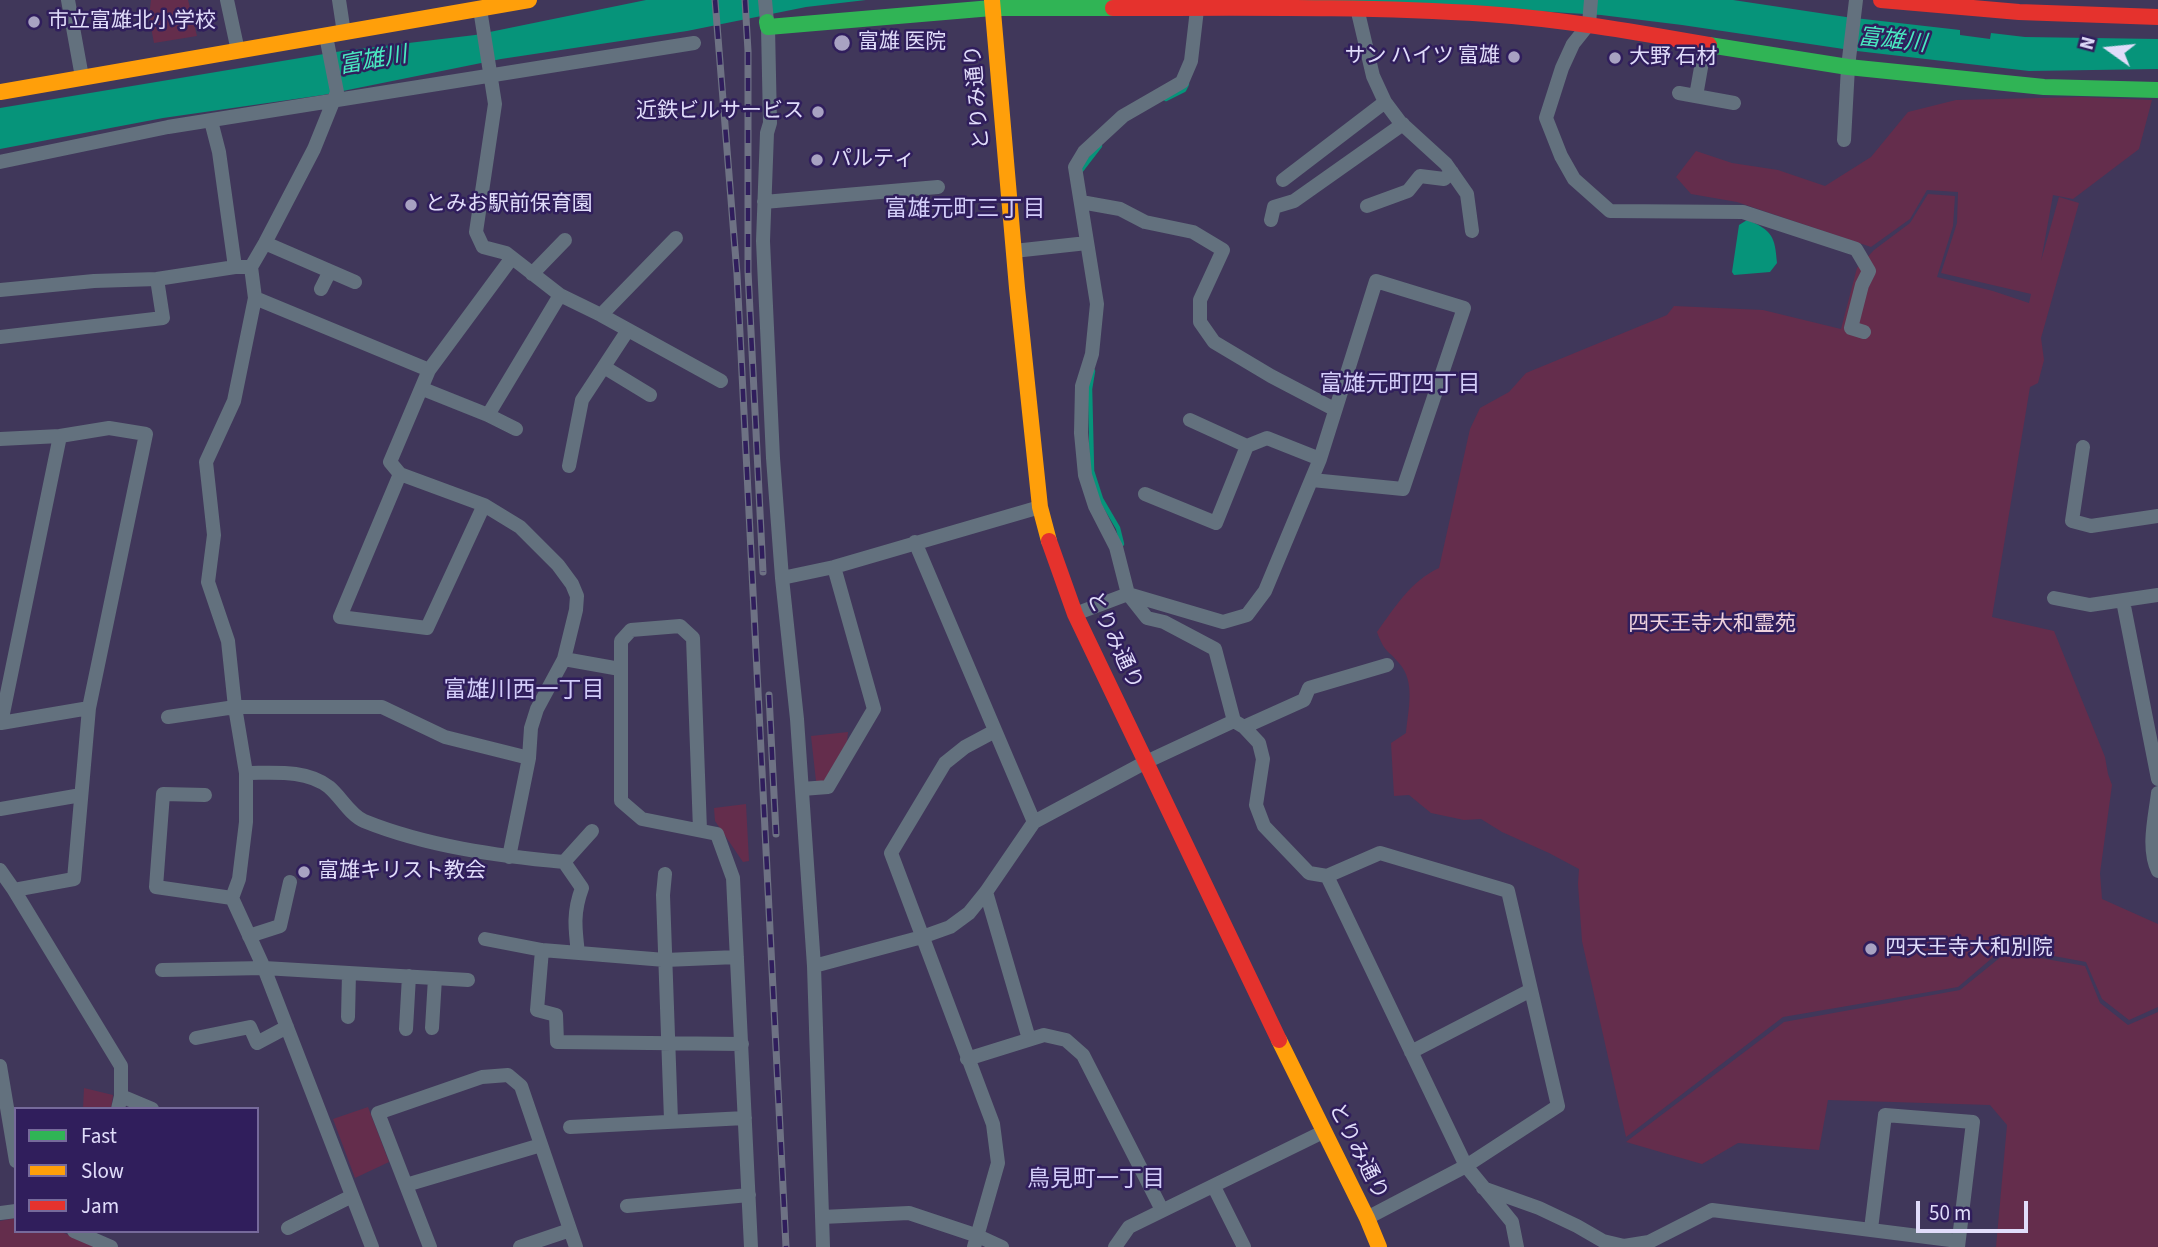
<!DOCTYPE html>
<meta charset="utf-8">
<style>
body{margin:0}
#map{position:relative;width:2158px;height:1247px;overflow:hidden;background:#40375a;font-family:"Source Sans 3",sans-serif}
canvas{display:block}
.legend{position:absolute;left:14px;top:1107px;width:245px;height:126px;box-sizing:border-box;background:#301e5c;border:2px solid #766a9b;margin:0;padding:9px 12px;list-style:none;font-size:21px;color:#e0dcfa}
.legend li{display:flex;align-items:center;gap:14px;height:35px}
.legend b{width:35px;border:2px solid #766a9b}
.north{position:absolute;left:2074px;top:14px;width:70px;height:70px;-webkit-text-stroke:5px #301e5c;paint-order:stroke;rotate:285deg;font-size:19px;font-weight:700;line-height:28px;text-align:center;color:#e0dcfa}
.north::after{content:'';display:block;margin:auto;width:24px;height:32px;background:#e0dcfa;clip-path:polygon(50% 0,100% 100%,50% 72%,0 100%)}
.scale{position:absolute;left:1916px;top:1201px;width:112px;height:32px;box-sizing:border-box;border:4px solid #e0dcfa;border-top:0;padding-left:9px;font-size:21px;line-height:24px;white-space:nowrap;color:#e0dcfa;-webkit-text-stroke:5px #301e5c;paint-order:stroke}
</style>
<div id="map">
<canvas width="2158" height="1247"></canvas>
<ul class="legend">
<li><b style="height:9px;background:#30b455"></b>Fast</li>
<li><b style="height:9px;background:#ff9f0a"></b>Slow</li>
<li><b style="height:9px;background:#e5322d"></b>Jam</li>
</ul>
<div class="north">N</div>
<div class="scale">50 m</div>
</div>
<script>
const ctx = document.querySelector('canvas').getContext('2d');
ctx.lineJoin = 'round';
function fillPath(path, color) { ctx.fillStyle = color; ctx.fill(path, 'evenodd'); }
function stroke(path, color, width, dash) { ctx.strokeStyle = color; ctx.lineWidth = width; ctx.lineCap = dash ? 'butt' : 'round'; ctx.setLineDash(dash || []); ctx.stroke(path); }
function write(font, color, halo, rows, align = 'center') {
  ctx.font = font + ' "Source Sans 3","Noto Sans JP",sans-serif'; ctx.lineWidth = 5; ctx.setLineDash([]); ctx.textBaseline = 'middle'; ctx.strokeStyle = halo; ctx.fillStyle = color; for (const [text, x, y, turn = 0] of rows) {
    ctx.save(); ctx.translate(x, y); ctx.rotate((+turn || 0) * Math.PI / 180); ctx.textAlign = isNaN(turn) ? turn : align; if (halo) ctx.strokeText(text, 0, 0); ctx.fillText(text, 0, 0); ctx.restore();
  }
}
fillPath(new Path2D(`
 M151,0H188L197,36L154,43L149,17Z
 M2081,97L2152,100L2139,149L2073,199L2053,195L2041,261L2059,197L2079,203L2041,338L2044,360L2038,383L2030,387L1992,617L2054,631L2105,757L2108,774L2112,785L2100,873L2102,899L2158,924V1007L2129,1020L2102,999L2086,962L2005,947L1958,987L1783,1017L1626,1137L1582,941L1578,884L1579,869L1549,853L1502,832L1481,819L1464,820L1431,813L1409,795L1394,796L1391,743L1406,733C1408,710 1416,682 1399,663C1386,648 1385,653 1377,632C1395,607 1411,581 1439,568L1470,429L1480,408L1509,392L1526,373L1667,315L1674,306L1763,310L1841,329L1857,268L1874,250L1910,223L1928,194L1955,196L1953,226L1937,277L1993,291L2029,303L2031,294L1941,273L1957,223L1958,192L1927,190L1910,219L1871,247L1737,202L1691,194L1676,177L1696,151L1732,163L1778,170L1825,186L1871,157L1908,112L1956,100Z
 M848,732L847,742L824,781H816L811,736Z
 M746,804L749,861L743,862L715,821L714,808Z
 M2007,952L2085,966L2100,1003L2128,1025L2158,1012V1247H1996L2007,1125L1990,1105L1828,1100L1819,1150L1738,1143L1702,1164L1626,1142L1784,1022L1960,990Z
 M84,1088L113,1095L111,1109H83Z
 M368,1107L389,1162L355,1178L333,1119Z
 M16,1218V1231H59L97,1247H0V1221Z`), '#642d4c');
fillPath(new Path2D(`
 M646,0H866L806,7L687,31L501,59L323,95L163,118L0,149V108L342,51L475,35Z
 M965,0H1733L1846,17L1960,30V35L1990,39L1991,33L2025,37L2158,39V69L2029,71L1857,51L1682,25L1601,15L1387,2Z
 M1747,220C1772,230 1775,236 1777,263L1770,272L1734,275L1732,272L1739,225Z`), '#06947a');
stroke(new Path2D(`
 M1166,99L1184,90L1187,84
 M1080,172L1100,146
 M1093,371L1090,389L1092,471L1101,499L1118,528L1122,544`), '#06947a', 4.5);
stroke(new Path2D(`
 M68,0L82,77
 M227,0L238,51
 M339,0L344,33
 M765,0L767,22
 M1591,0L1589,24L1573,44L1562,68L1546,118L1561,156L1574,179L1610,211L1743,212L1856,249L1869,271L1862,285L1851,328L1864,332
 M1198,1L1191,61L1182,82L1123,116L1084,152L1075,167L1097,304L1092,354L1082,386L1081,433L1085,475L1095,506L1116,547L1128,594L1147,618L1164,622L1215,649L1234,721
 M1357,8L1373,76L1385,102L1400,122L1446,164L1467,194L1472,231
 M480,9L495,104L476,232L483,247L506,253L560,295L601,315L721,381
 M768,27L770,123L767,133L763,241L773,458L782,578L797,719L814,966L823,1247
 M326,36L337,92L314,149L265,243L251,267L255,298L429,370L511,259
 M1679,93L1734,103
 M1696,96L1705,45
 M211,121L219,152L235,267
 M1844,140L1848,67L1856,0
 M0,162L168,127L694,43
 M1283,180L1385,102
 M764,202L938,187
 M1081,202L1120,209L1145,222L1193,232L1223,250L1200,300V322L1214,342L1271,376L1334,409
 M1367,206L1408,191L1420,176L1444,179L1452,172
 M1271,220L1274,207L1294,201L1403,124
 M265,243L355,282
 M1014,251L1087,243
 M532,274L565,240
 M321,289L330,271
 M0,290L94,281L157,279L235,267H251
 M255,298L234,401L206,462L214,535L208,582L228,641L235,707L246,773V822L239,879L232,898L264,968L372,1247
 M601,315L676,238
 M0,337L163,318L157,279
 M604,367L650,395
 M429,370L390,462L400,474L484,505L520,527L558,565L572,584L577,596L576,610L564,659L537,709L531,728L529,758L509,857
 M423,389L488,415L516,429
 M488,415L560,295
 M1190,420L1247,446
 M0,439L60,436
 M2083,447L2072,521L2091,526L2158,516
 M569,466L582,400L628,330
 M400,474L340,617L427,628L484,505
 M1145,494L1216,523L1247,446L1267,438L1320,459
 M915,542L1034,822
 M782,578L834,567L1040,507
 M2054,598L2090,605L2158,595
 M2123,601L2158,779
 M1075,614L1128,594L1223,622L1247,615L1265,591L1320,459L1376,281L1464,308L1403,489L1312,480
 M564,659L620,669
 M168,717L235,707H382L445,737L529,758
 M0,723H1L89,708L146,434L109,428L60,436L1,723
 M1244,727L1259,743L1263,759L1256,805L1264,826L1309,873L1327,876
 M246,773C273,773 306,769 329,787C341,797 350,815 364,821C426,846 497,856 564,862L582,888C573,912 575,928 578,953
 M802,789L828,787L874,709L834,567
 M2158,793C2155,818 2147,848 2158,871
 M205,795L163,794L156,887L232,898
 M0,809L81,795
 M700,830L693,638L680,626L631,630L621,641V801L642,819L717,834L733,878L751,1247
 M564,862L592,831
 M0,870L14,890L121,1066V1096L118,1109
 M665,874L663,895L671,1120
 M14,890L74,879L89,708
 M986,892L1029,1039
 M249,936L280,926L290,882
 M485,939L542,950L665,960L737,957
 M542,950L537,1010L556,1015L557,1042L742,1044
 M814,966L922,937L950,927L969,913L986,892L1034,822L1146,762L1234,721L1244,727L1304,700L1309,688L1387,665
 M162,970L264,968L468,980
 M348,1017L349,973
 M432,1028L435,978
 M406,1029L409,976
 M196,1038L250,1027L257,1043L287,1027
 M1411,1052L1531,990
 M967,1059L1044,1035L1066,1040L1083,1055L1162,1210
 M0,1066L16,1161
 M121,1096L152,1109
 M570,1127L745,1118
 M406,1185L541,1145
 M1214,1187L1244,1247
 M1483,1188L1539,1208L1577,1226L1603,1241L1624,1246L1649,1242L1712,1210L1958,1241
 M627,1206L749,1195
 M0,1213L16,1211
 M822,1217L909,1213L978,1236L1002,1247
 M1367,1218L1466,1166L1558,1106L1508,891L1380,853L1327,876L1466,1166L1512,1222L1517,1247
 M288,1228L352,1196
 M1871,1229L1885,1115L1973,1122L1958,1247
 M74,1231L111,1247
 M430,1247L378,1113L482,1077L508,1075L521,1086L576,1247
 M520,1247L570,1230
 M974,1247L998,1163L993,1124L891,853L945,763L965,747L995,731
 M1115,1247L1129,1227L1323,1132`), '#63717e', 14);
stroke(new Path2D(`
 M767,22L768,27L992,8H1113
 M1709,45L1848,67L2044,87L2158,90`), '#30b455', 16);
stroke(new Path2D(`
 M992,0L1017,288L1040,507L1049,541
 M0,92L529,0
 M1279,1040L1367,1218L1379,1247`), '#ff9f0a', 16);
stroke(new Path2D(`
 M1881,0L2019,12L2158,17
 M1113,8C1238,8 1362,6 1487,14C1562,19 1635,32 1709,45
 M1049,541L1075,614L1279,1040`), '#e5322d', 16);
const rail = new Path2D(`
 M715,0L737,274L786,1247
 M745,0L748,51V271L763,572
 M769,695L776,834`);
stroke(rail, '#6e7284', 7);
stroke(rail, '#301e5c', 4.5, [13]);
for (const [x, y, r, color] of [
 [34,22,7,"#a8a2c2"],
 [842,43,9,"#a8a2c2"],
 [1514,57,7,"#a8a2c2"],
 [1615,58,7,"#a8a2c2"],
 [818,112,7,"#a8a2c2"],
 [817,160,7,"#a8a2c2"],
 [411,205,7,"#a8a2c2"],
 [304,872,7,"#a8a2c2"],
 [1871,949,7,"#a8a2c2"]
]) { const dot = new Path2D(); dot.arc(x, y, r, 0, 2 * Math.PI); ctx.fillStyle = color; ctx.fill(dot); stroke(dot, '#301e5c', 2.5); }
write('21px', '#e0dcfa', '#301e5c', [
 ["市立富雄北小学校",48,22],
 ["富雄 医院",858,43],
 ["サン ハイツ 富雄",1500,57,"right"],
 ["大野 石材",1629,58],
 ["近鉄ビルサービス",804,112,"right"],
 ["パルティ",831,160],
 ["とみお駅前保育園",425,205],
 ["富雄キリスト教会",318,872],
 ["四天王寺大和別院",1885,949]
], 'left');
write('21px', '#e0dcfa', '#301e5c', [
 ["とりみ通り",979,97,-95],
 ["とりみ通り",1113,641,65],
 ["とりみ通り",1357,1152,63]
]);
write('21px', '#eed1dd', '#301e5c', [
 ["四天王寺大和霊苑",1712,625]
]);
write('italic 23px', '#49e9c0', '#301e5c', [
 ["富雄川",1892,42,6],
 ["富雄川",373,62,-10]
]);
write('23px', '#d2ccf9', '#301e5c', [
 ["富雄元町三丁目",965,211],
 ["富雄元町四丁目",1400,386],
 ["富雄川西一丁目",524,692],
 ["鳥見町一丁目",1096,1181]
]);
</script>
